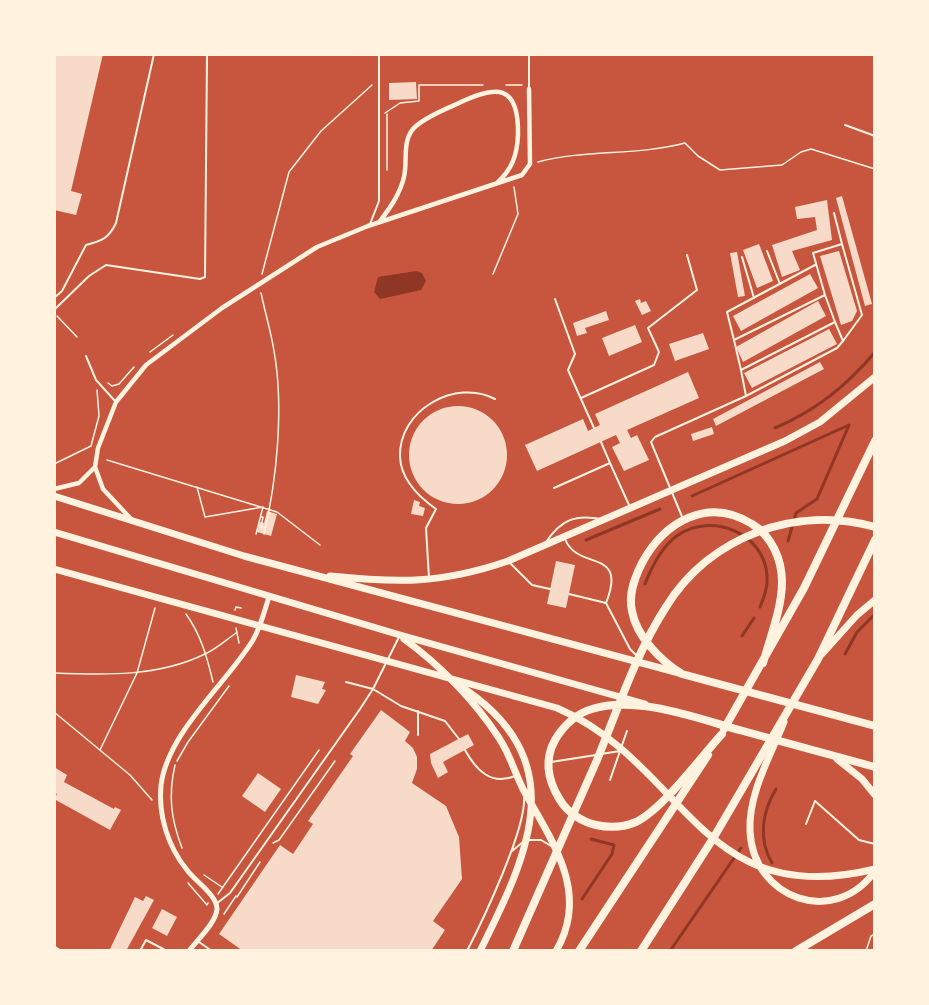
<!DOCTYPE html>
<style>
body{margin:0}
#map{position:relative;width:929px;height:1005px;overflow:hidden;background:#c8553d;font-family:Raleway,sans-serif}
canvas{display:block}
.frame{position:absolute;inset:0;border:56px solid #fff3e0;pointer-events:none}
</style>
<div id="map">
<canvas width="929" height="1005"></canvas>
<div class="frame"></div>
</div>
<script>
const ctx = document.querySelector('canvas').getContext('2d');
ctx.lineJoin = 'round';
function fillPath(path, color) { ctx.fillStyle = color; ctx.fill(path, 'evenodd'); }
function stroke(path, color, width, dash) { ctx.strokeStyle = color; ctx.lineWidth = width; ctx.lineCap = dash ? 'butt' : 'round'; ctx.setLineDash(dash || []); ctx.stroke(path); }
fillPath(new Path2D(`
 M416,271L422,273L426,281L421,290L380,299L374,292L378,277Z`), '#8f3625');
stroke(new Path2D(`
 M775,428C815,411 847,386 875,352
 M692,496L849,425L817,499L796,513L788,541
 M586,540L660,509
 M645,584C652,566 662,546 678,535C711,512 765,533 767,576C768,587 764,597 760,607
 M742,636L754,618
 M845,654L857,632L875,614
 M772,863C758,839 762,812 776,789
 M582,899L612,854L614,845L591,839
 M670,951L741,848`), '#8f3625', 3);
fillPath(new Path2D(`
 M54,54H103L71,191L82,194L76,215L54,210Z
 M416,82L417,99L389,100V83Z
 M842,196L872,304L865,306L836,198Z
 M827,200L832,240L792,251L800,270L782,277L772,245L817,230L815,217L797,219L795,207Z
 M759,244L773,281L757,288L743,250Z
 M839,251L857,311L852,321L841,325L820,256Z
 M737,252L745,296L738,297L730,253Z
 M810,274L818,288L741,331L733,316Z
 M640,299L641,303L646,301L651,311L642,315L635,301Z
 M818,301L826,316L743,362L736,347Z
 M606,311L609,320L585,328L587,333L577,336L573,323Z
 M635,325L642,342L609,356L602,338Z
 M829,329L837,344L752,388L744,373Z
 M703,333L709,349L675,361L669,344Z
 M820,362L824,369L716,426L713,419Z
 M688,372L699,398L627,430L631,438L637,435L649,460L624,471L612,447L620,443L616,435L537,471L525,445L583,419L588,431L600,425L595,414Z
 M409 455a49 49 0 1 1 98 0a49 49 0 1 1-98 0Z
 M712,427L714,434L693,441L691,434Z
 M414,500L420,502L419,506L425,508L423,516L411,514Z
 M267,511L277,514L271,536L257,532L260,522L264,523Z
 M556,561L575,565L566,608L547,604Z
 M296,675L325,682L322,689L326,690L318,704L291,697Z
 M381,710L410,732L405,741L413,748L417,757V769L412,783L446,806L459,837L462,879L433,921L445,930L431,951H243L219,934L280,845L293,854L313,824L308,821L353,756L350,754Z
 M468,734L474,745L443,762L448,772L438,778L431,763L430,754Z
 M54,767L67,775L64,782L114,809L115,807L121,810L110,830L54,799L57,794L54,792Z
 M258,773L281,789L265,812L242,796Z
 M146,896L154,900L126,951H109L135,897L143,901Z
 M162,909L177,917L167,936L152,928Z`), '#f7dbc8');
stroke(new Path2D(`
 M506,85H522
 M385,113L400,103L419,101V85H483
 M387,114V170
 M538,162C586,149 637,156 685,143L698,156L720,170L782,165L801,152L811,149L875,169
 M262,274L289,172L321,131L372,85
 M493,274L518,214L514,187
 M261,293C265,312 271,332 274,351C284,407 277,479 264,534
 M57,316L77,337
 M150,352L173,335
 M108,383L112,386L119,384L134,367
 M107,460L277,512L320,545
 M54,464L91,446L99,416L97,390
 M197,487L205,517L263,507L256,534
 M261,517H263L261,527L264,528
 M235,610L236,607L241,608
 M186,614C201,635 207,657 213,682
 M236,628L239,643
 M54,673C105,675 158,677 205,654C216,649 226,640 236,633
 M54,712L130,775L152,800
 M100,750L137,673L155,608
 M177,761L188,742L229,686
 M175,765C168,796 171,819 182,848
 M273,843L279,840L335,761
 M204,875L222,887
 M188,883L207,905L208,903
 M218,894L319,750
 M237,897L260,862
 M224,914L236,896
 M866,951L871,936L875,934`), '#fff3e0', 1.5);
stroke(new Path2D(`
 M529,54V89
 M845,125L875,136
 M834,213L842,244
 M370,224L379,201V54
 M767,251L780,284
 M742,257L754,298
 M825,295L835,322
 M54,298L62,291L86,245C102,241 109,238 116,223L154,54
 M555,299L575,354L568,370L594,428
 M54,310L89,276L106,265L200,279L205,277L207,54
 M734,340L727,312L815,265
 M86,356L96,380L115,401
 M741,370L746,396
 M581,398L654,365L659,352L648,328L697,290L687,255
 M601,442L610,463
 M554,488L610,463L629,505
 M683,519L651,442L655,437L746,396L837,348L843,341L835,322L741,370L734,340L825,295L813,253L842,244L862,315L843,341
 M565,539C578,572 628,547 606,603
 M546,542C561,520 575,514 601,519
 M509,562L532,585L550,589
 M429,578L426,528L436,509C419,497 401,479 400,457C398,410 456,378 495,399
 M569,594L606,603L630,649L636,655
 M346,682L373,689L401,706L445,721L459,739
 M418,711V735
 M621,748L627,731
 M465,750C476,770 491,786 515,776
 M601,754L620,751L610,780
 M551,762L596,755
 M806,824L815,801L859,840L875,844
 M529,840H541L551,846
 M512,851L523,842
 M216,904L230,893L360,709L373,689L400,635
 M199,942L212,951
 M54,946L61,951
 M140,951L146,940L167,951
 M467,951C483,920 526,829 524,798`), '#fff3e0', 2);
stroke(new Path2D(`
 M380,221C390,208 400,194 404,177C408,160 401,139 416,126C428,116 443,110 457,104C496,85 519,83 518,135C517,156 512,169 497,183
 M54,489L79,483L95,467
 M132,520L103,489L95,467L98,448L116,402L146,365L222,308L317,247L368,226L522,175L530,164L529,89`), '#fff3e0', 4.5);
stroke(new Path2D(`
 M189,951C197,940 216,923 217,909C217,895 195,881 187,870C168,847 158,815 161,785C168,732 226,684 253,640C261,626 264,612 269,597`), '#fff3e0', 5);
stroke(new Path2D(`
 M54,496L244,556L679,673
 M54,532L400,635L645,704
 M54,569L557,708C687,764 699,912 875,869
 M330,576C399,583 441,584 508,561L785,441L820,422L875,377
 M404,639C440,665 475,701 499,738C510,754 515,774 524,791C553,843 590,893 556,951
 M822,654L857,615L875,600
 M457,684C574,758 530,851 480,951
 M784,722C771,755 748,794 750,831C753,899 834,928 875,871
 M837,759L862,779L875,795`), '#fff3e0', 7);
stroke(new Path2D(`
 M763,663C770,638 782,608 782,582C782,560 772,536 752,524C708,496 664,522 642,563C635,577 628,594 632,611C636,636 661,661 682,674L875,726
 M724,729L804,588L875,441
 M722,734C701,757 663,809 636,822C624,827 609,828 596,825C582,822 567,812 560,800C548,781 544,760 555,740C563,726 577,713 592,709C638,695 699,719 743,731C787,743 831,755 875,767
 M513,951C541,887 569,824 597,760C618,709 636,653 666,607C710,536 796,505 875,527
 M579,951L708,755
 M641,951L714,837L818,659L875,540
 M796,951L875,904`), '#fff3e0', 8);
</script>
